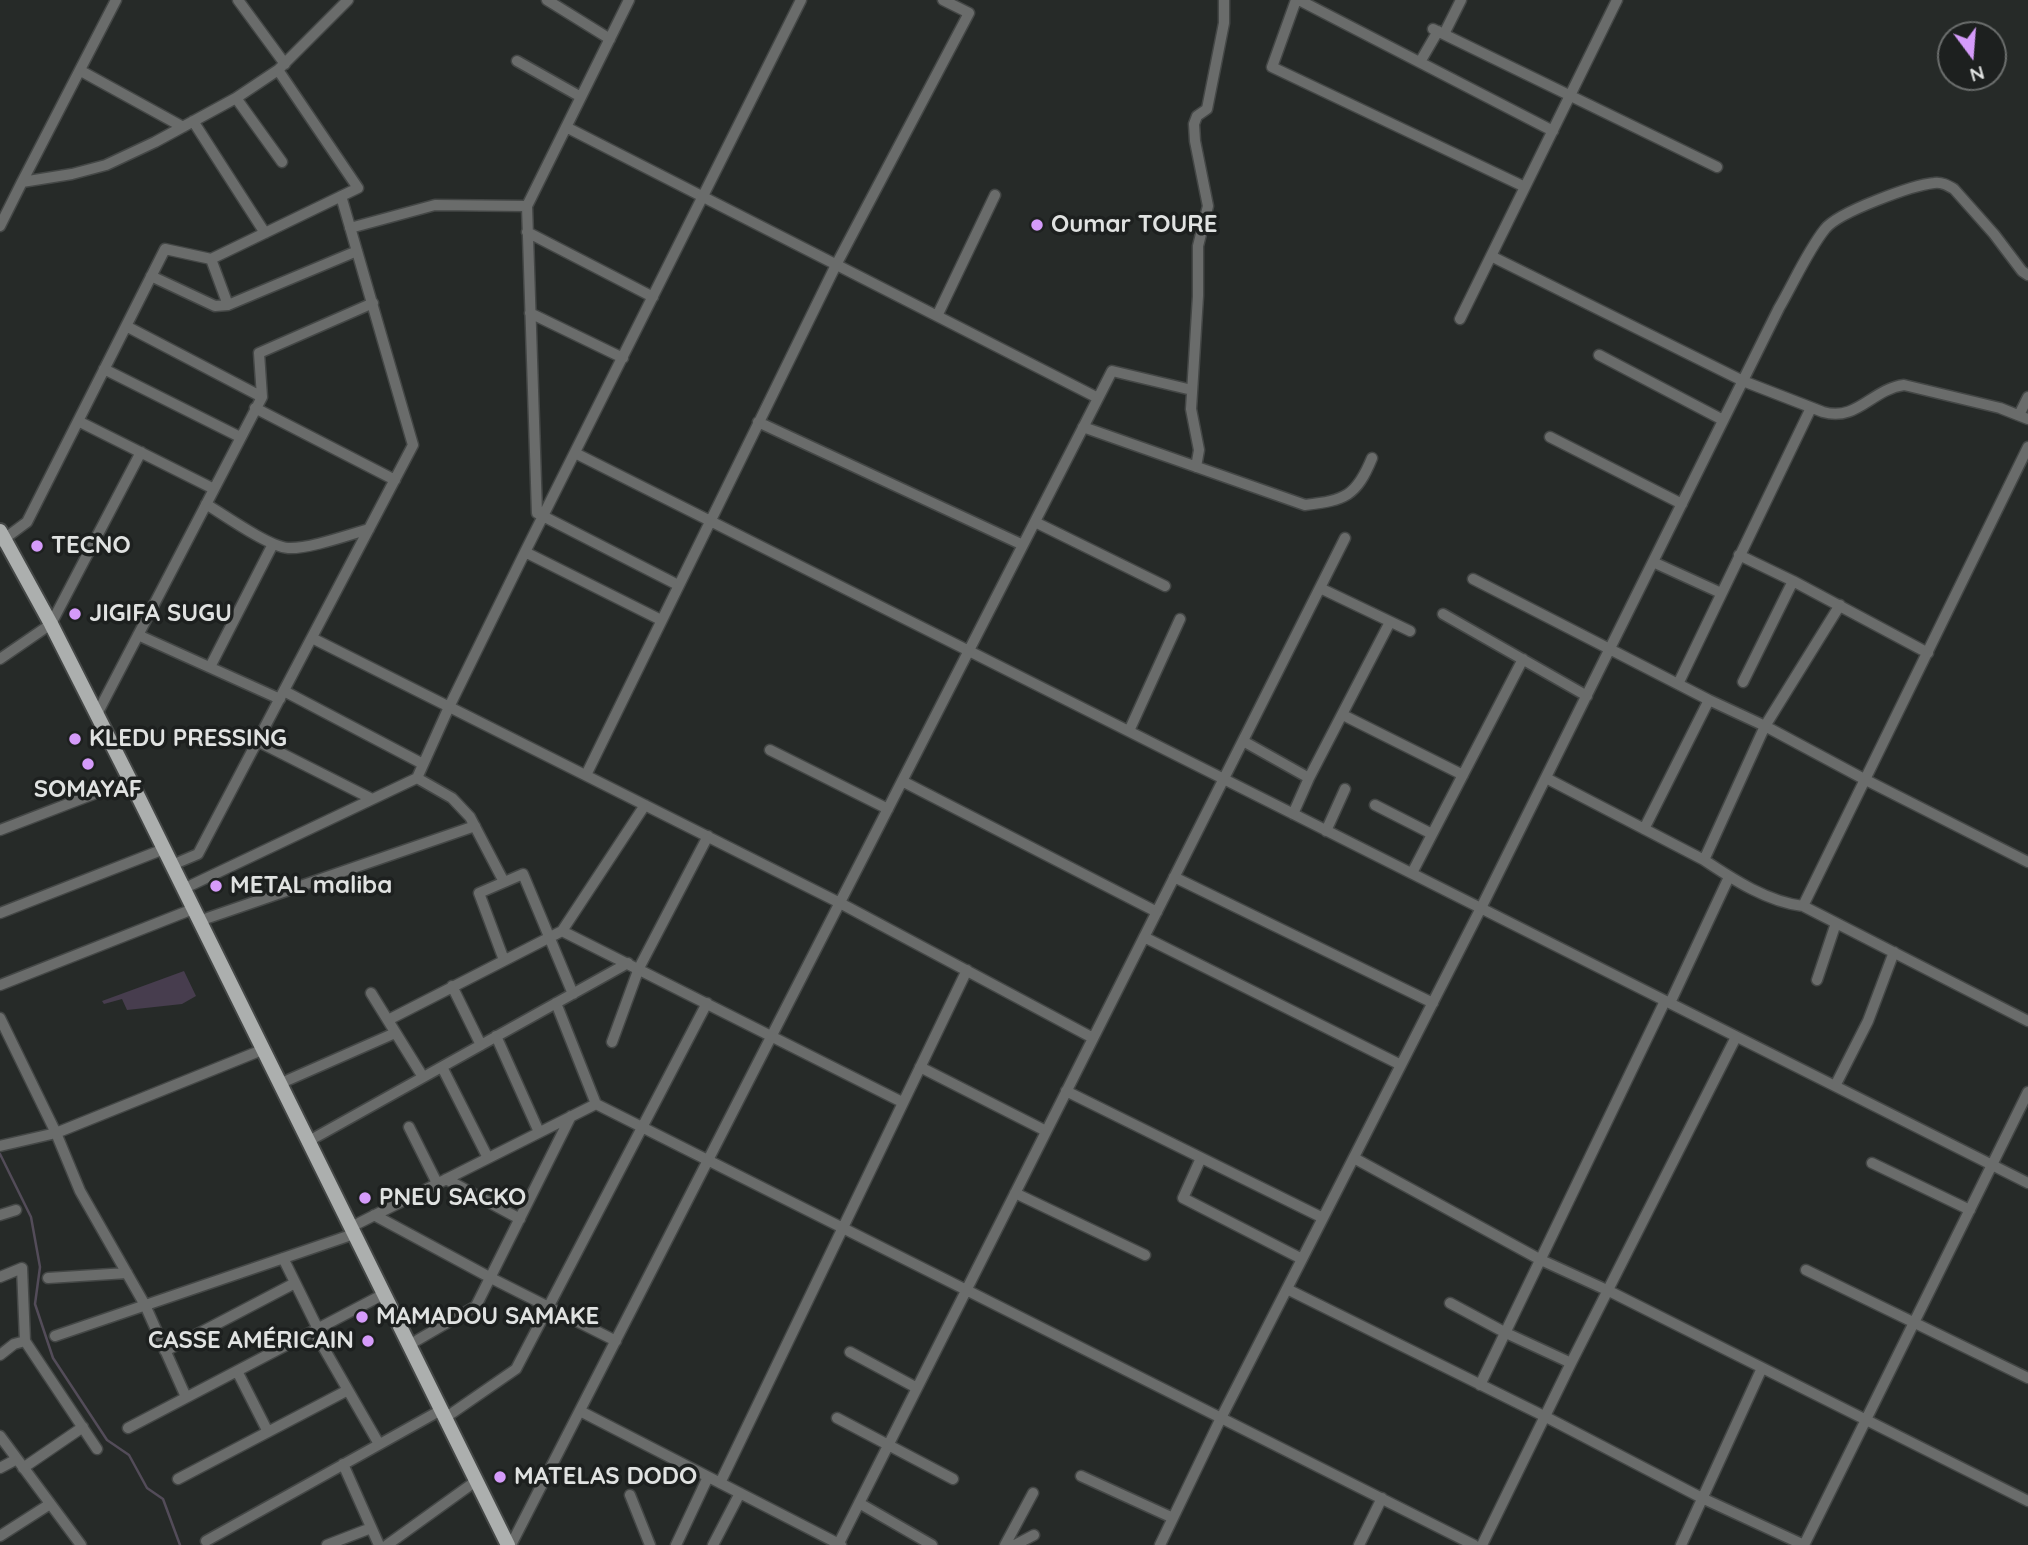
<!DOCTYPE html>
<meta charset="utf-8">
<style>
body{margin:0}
#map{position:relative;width:2028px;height:1545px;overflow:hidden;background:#262a28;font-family:Quicksand,sans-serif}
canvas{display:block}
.north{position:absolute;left:1937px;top:21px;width:70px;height:70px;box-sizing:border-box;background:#1d201f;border:2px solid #6b6e6d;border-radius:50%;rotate:164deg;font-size:19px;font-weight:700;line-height:28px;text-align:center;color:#e0e2e1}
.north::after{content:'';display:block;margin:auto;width:24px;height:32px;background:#d59bfa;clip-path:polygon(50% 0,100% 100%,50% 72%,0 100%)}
</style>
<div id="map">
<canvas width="2028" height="1545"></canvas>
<div class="north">N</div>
</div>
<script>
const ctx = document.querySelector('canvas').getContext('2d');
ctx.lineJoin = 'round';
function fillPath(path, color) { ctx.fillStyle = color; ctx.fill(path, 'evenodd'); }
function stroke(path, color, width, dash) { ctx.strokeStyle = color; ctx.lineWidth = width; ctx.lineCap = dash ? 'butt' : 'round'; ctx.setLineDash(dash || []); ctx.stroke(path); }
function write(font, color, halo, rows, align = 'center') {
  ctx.font = font + ' Quicksand,sans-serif'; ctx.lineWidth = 7; ctx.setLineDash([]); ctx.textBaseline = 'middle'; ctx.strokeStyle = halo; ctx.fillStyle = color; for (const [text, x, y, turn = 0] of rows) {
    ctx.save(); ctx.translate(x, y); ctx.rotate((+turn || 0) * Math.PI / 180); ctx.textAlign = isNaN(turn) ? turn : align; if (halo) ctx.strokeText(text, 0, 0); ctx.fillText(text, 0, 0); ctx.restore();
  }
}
fillPath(new Path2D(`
 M184,971L196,996L182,1004L127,1010L122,999L104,1004L102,1001Z`), '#473d4e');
stroke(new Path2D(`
 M0,1154L31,1217L40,1267L35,1304L53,1358L107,1440L129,1455L147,1488L163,1499L180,1545`), '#534c59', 2.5);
const minor = new Path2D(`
 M238,0L285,64
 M547,0L610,39
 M629,0L527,206L537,513L678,585
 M1296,0L1272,67L1525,187
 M1299,0L1553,131
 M1433,29L1717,167
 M1444,34L1461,0
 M517,61L581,97
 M1420,62L1438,31
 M81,71L183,127
 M236,98L282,162
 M193,121L265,233
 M566,127L1098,398
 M22,182L116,0
 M0,226L22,182L72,174L106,165L155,142L236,98L278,70L348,0
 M350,228L435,205L527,206
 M527,232L653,297
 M1491,256L1743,381L1823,412C1857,422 1872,389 1904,385L2000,408L2028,419
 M211,259L358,188L278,70
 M151,276L215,306L228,305L357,251
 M530,313L623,358
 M937,316L995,195
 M1460,319L1617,0
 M126,326L262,397
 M1599,355L1723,420
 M104,369L240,437
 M255,408L395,480
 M2019,415L2028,397
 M78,421L214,489
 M758,422L1023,545
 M1083,427L1305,505C1345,500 1356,497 1372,458
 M1550,437L1682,504
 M575,453L2028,1183
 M1196,467L1199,450L1191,409L1198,296V246L1208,206L1195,141L1194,124L1197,116L1207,109L1224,23V0
 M206,504C224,515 269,547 288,548C309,549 348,535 369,529
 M1035,522L1165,586
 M0,542L27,522L165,249L211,259L228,305
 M525,552L661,620
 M1739,555L1793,581L1928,653
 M1653,562L1721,593
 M1473,579L1709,700L1765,726L1864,779L2028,862
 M1320,588L1410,631
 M1443,614L1587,696
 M138,635L280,699
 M312,638L840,903L1093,1038
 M0,659L51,624L141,452
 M210,667L273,544
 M1743,682L1793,581
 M1678,684L1811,408
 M284,691L423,764
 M97,714L262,397L259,353L373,303
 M1343,715L1463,775
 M1129,731L1180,619
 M257,741L372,799
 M1243,741L1309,778
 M770,750L888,809
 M586,775L836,265L969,13L943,0
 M417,778L452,798L470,817L504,882
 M1546,778L1704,860C1734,880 1768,902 1803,906L2028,1021
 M902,781L1157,912
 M1375,805L1432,834
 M1293,814L1309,778L1390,622
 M1644,829L1709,700
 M0,830L130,780
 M1326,831L1345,789
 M1704,860L1765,726L1840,605
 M172,865L198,854L413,445L341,196
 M1412,873L1523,659
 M1174,877L1433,1003
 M183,889L417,778L449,707L525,552L801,0
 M1803,906L2028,447
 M0,913L164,849
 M199,921L475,826
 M562,931L902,1102
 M1144,937L1401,1065
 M504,960L479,893L523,874L573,994
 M1817,980L1836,923
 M0,985L193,909
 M452,986L481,1045
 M371,993L423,1077
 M556,1003L596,1104L1474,1545
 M1670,1003L1729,877
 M0,1018L56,1133L80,1191L145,1305L186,1397
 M388,1020L562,931L645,805
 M496,1036L539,1132
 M612,1042L639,968L708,836
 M442,1067L488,1158
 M920,1067L1046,1131
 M279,1084L395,1033
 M1835,1086L1868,1021L1894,952
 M1066,1091L1323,1218
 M409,1127L437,1183
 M307,1142L628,963
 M0,1146L56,1133L262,1050
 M1201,1158L1183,1198L1302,1259
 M1354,1158L1541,1260L1609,1291L2028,1501
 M1872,1163L1970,1210
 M446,1179L520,1219
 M1015,1193L1145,1255
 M0,1215L16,1210
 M374,1215L491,1278L616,1341
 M351,1227L596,1104
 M283,1258L318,1329
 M1806,1270L2028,1378
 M0,1277L22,1268L25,1341L97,1449
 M48,1278L127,1273
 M1287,1289L1546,1417L1702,1498L1804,1545
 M1450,1303L1506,1333L1571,1363
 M314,1331L379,1444
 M55,1336L354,1234
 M409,1345L476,1306L571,1116
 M165,1351L295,1283
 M850,1352L917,1388
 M0,1355L14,1344L25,1341
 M237,1371L268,1432
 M1480,1385L1665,1001
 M580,1411L841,1545
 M445,1418L516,1369L707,1003
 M837,1418L953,1479
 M128,1428L384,1294
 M0,1436L81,1545
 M343,1464L379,1545
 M0,1468L17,1459
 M23,1468L83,1427
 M1081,1476L1173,1518
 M178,1479L348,1390
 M720,1483L967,970
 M630,1495L650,1545
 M859,1503L932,1545
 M0,1536L50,1504
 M206,1541L441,1410
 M327,1545L371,1528
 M387,1545L476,1481
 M511,1545L1112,371L1192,390
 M676,1545L708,1477
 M713,1545L740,1493
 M838,1545L1345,538
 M1005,1545L1033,1493
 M1015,1545L1034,1535
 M1160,1545L1221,1418L1481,908L1779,308C1793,284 1808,250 1825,229C1838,212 1913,185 1934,183C1942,182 1947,185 1954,189L1994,234L2022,271L2028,275
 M1359,1545L1382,1498
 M1482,1545L1571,1363L1736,1037
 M1681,1545L1762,1368
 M1804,1545L2028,1092`);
const primary = new Path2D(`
 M0,531L51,624L130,780L508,1545`);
stroke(minor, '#444746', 13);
stroke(primary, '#444746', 18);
stroke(minor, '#6a6c6b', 10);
stroke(primary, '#acafae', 14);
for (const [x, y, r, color] of [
 [1037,225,7,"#d59bfa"],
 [37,546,7,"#d59bfa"],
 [75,614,7,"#d59bfa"],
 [75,739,7,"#d59bfa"],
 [88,764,7,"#d59bfa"],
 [216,886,7,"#d59bfa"],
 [365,1198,7,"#d59bfa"],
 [362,1317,7,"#d59bfa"],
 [368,1341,7,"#d59bfa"],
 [500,1477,7,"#d59bfa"]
]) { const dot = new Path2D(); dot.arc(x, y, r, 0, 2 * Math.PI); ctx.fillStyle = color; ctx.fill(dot); stroke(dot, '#1d201f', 2.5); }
write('bold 24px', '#e0e2e1', '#1d201f', [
 ["Oumar TOURE",1051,225],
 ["TECNO",51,546],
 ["JIGIFA SUGU",89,614],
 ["KLEDU PRESSING",89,739],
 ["SOMAYAF",88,790,"center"],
 ["METAL maliba",230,886],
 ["PNEU SACKO",379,1198],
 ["MAMADOU SAMAKE",376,1317],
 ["CASSE AMÉRICAIN",354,1341,"right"],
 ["MATELAS DODO",514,1477]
], 'left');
</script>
